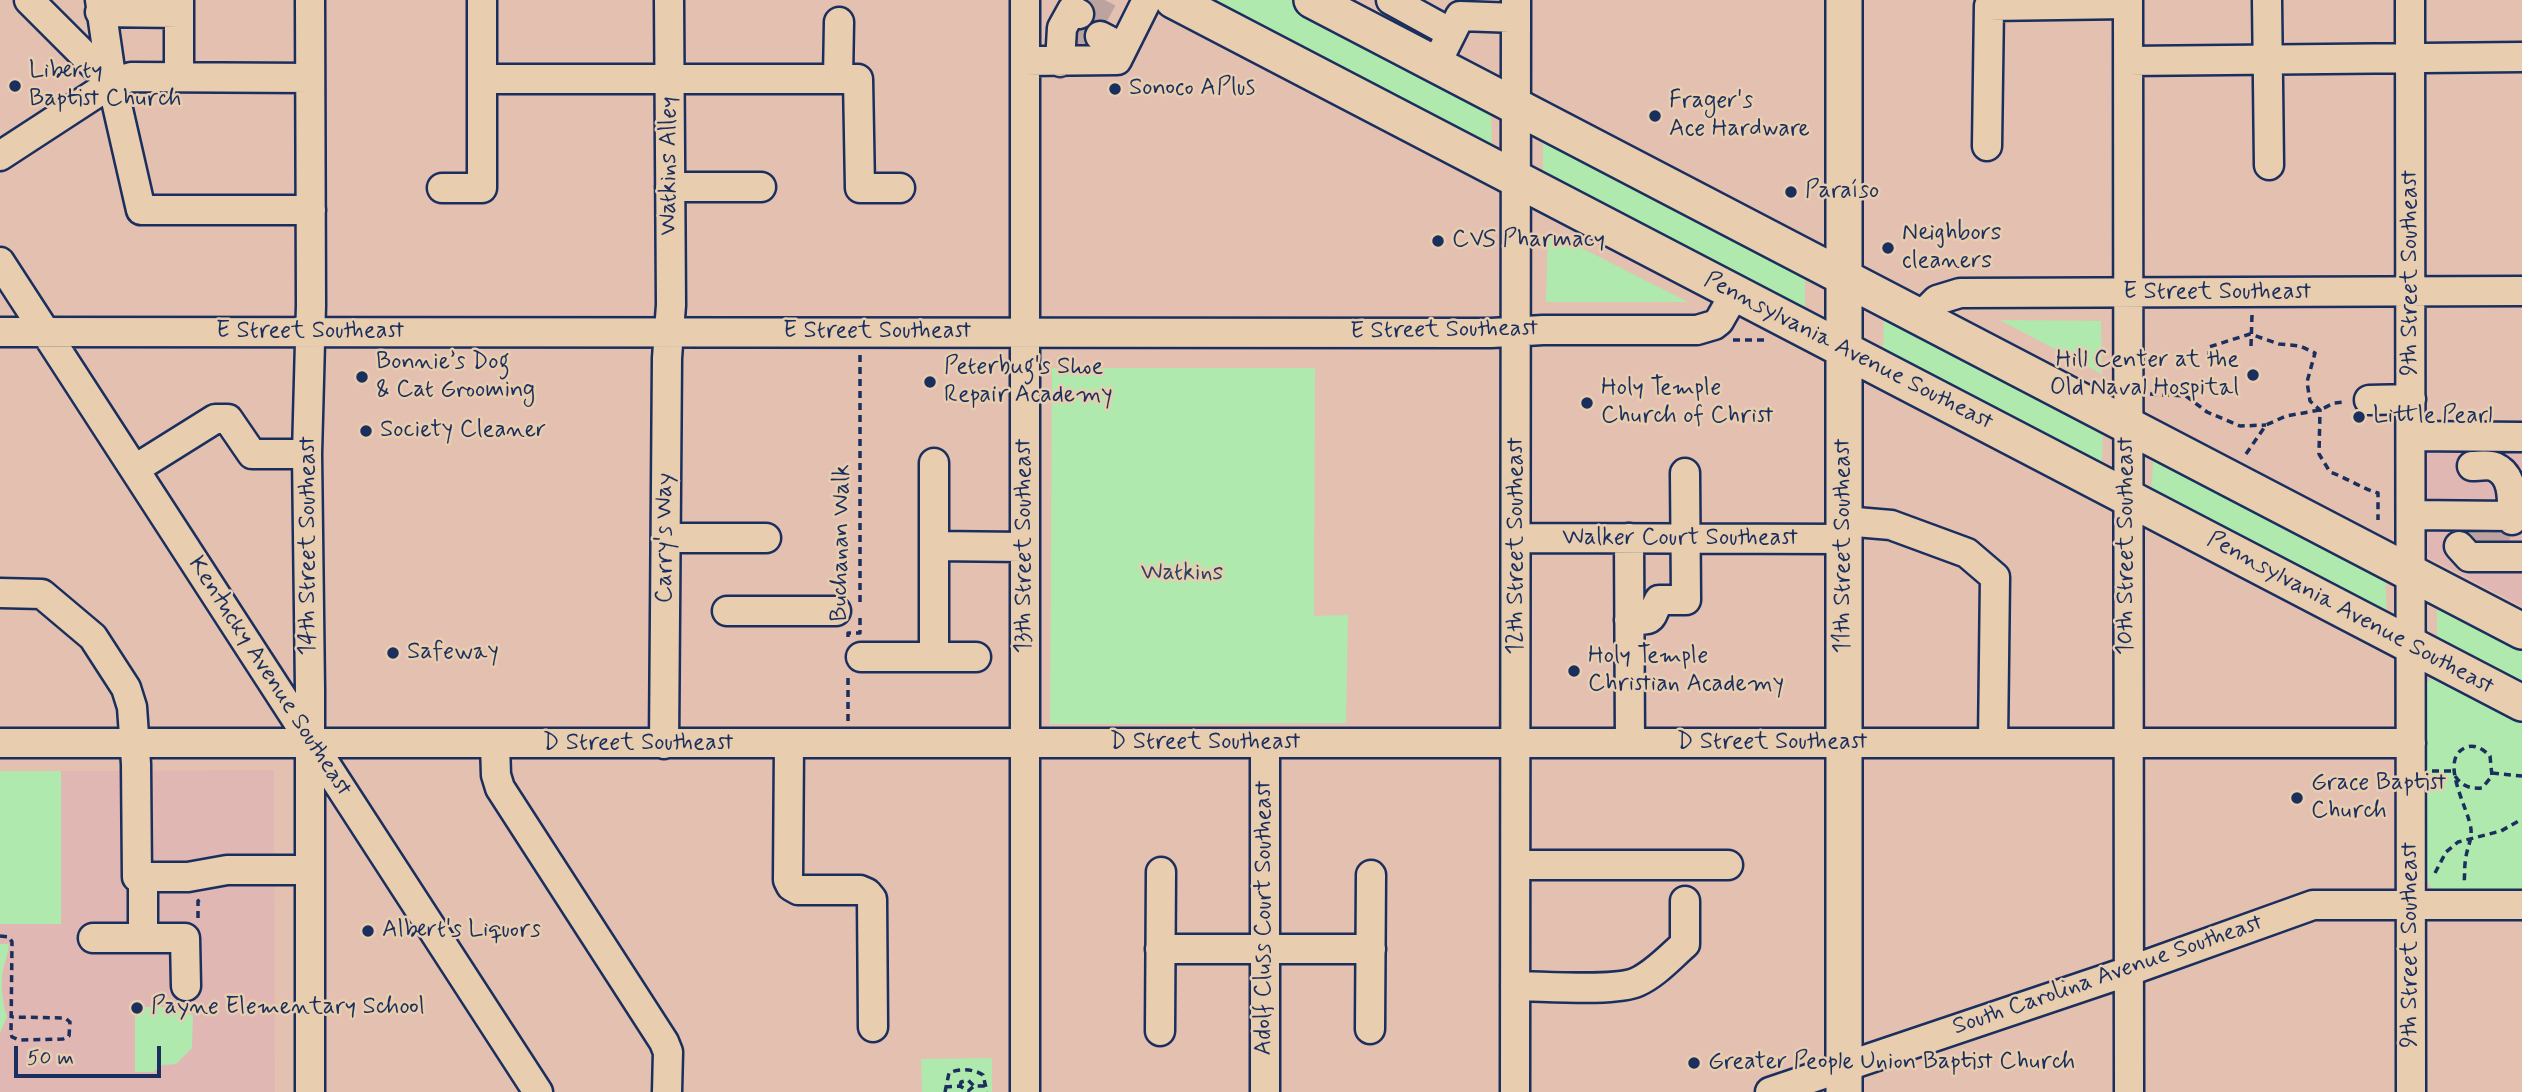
<!DOCTYPE html>
<meta charset="utf-8">
<style>
body{margin:0}
#map{position:relative;width:2522px;height:1092px;overflow:hidden;background:#e4c0b1;font-family:Mynerve,sans-serif}
canvas{display:block}
.scale{position:absolute;left:14px;top:1046px;width:147px;height:32px;box-sizing:border-box;border:4px solid #1b2f5e;border-top:0;padding-left:9px;font-size:21px;line-height:24px;white-space:nowrap;color:#1b2f5e;-webkit-text-stroke:5px #e8cdaf;paint-order:stroke}
</style>
<div id="map">
<canvas width="2522" height="1092"></canvas>
<div class="scale">50 m</div>
</div>
<script>
const ctx = document.querySelector('canvas').getContext('2d');
ctx.lineJoin = 'round';
function fillPath(path, color) { ctx.fillStyle = color; ctx.fill(path, 'evenodd'); }
function stroke(path, color, width, dash) { ctx.strokeStyle = color; ctx.lineWidth = width; ctx.lineCap = dash ? 'butt' : 'round'; ctx.setLineDash(dash || []); ctx.stroke(path); }
function write(font, color, halo, rows, align = 'center') {
  ctx.font = font + ' Mynerve,sans-serif'; ctx.lineWidth = 5; ctx.setLineDash([]); ctx.textBaseline = 'middle'; ctx.strokeStyle = halo; ctx.fillStyle = color; for (const [text, x, y, turn = 0] of rows) {
    ctx.save(); ctx.translate(x, y); ctx.rotate((+turn || 0) * Math.PI / 180); ctx.textAlign = isNaN(turn) ? turn : align; if (halo) ctx.strokeText(text, 0, 0); ctx.fillText(text, 0, 0); ctx.restore();
  }
}
fillPath(new Path2D(`
 M2427,429L2522,431V606L2425,556Z
 M274,770L275,1092H0V924H61V771Z`), '#e1b7b3');
fillPath(new Path2D(`
 M1206,0H1290L1491,105L1492,150Z
 M1543,131L1805,269V313L1543,176Z
 M1548,231L1688,302H1546Z
 M1884,310L2103,425L2102,468L1883,354Z
 M2000,320L2101,321L2102,374Z
 M1052,368H1315L1314,616L1348,615L1346,723L1050,724Z
 M2154,451L2385,572L2387,616L2151,493Z
 M2437,599L2522,643V687L2437,642Z
 M2431,679H2437L2522,723V890H2453L2450,894C2435,893 2430,890 2426,876V683Z
 M0,771H61V924H0Z
 M0,944H9C8,953 6,958 4,966C0,980 2,1003 7,1017L0,1033Z
 M135,1007H166L193,1015L192,1048L176,1064L163,1065L153,1072H135Z
 M992,1058V1092H922L921,1059Z`), '#afe9ae');
stroke(new Path2D(`
 M1084,5L1109,18
 M1070,32L1095,44
 M2476,521V546
 M2495,521L2496,546`), '#bca3a0', 28, [28, 14]);
const minor = new Path2D(`
 M29,0L112,83
 M100,0L112,83L141,210H311
 M1391,0L1451,33
 M2128,0L2129,1092
 M2267,0L2269,165
 M2410,0L2411,1092
 M100,12L179,13
 M1100,36L1123,48
 M1025,61L1117,60L1147,0
 M2128,61L2522,57
 M1060,62L1062,28L1072,10L1079,14
 M1436,64L1460,16L1516,18
 M179,77V0
 M482,79H858L860,188H900
 M838,79L839,22
 M1987,146L1989,6L2128,4
 M0,156L112,83L131,77L310,78
 M670,187H761
 M442,188H482V0
 M0,262L538,1092
 M1920,317L1937,300L1960,293L2522,291
 M0,332L1491,333L1543,330H1697L1714,325L1719,321L1735,293
 M2369,400L2411,399
 M2411,436L2522,437
 M934,463V657
 M2472,466C2479,466 2489,464 2495,467C2515,476 2512,503 2512,520
 M135,469L215,419H228L252,454H307
 M2411,515L2512,516
 M1844,521L1891,525L1967,553L1995,577L1993,743
 M666,538H766
 M1517,538L1844,539
 M1629,538L1630,743
 M934,546L1024,547
 M2459,546L2469,557H2522
 M0,593L42,594L93,637L126,688L132,707L136,764L137,877H188L227,870H309
 M727,611H836
 M1629,620C1656,619 1648,622 1659,600H1686L1685,473
 M861,657H976
 M0,743H2411
 M495,744L496,775L500,788L664,1042L668,1052L667,1092
 M664,744L667,358L671,305L669,0
 M789,744L788,880L791,886L798,890H860L867,893L872,899L873,1027
 M1516,865H1728
 M93,938H143V877
 M143,938H185L186,986
 M1160,949H1371
 M1515,986C1543,986 1615,992 1637,982C1655,974 1670,957 1685,944V901
 M1370,1029L1371,875
 M1160,1031L1161,872
 M310,1092V690L307,454L311,305L310,0
 M1025,1092V0
 M1265,1092V743
 M1515,1092L1516,0
 M1770,1092L2129,971L2313,905H2522`);
const major = new Path2D(`
 M1173,0L2522,703
 M1312,0L2522,631
 M1844,1092V0`);
stroke(minor, '#1b2f5e', 33);
stroke(major, '#1b2f5e', 40);
stroke(new Path2D(`
 M1733,340H1767
 M2251,346L2252,315
 M860,355V607
 M2209,358V347L2250,334L2279,344L2300,346L2315,353L2307,382L2310,401L2320,410L2319,454L2330,472C2347,478 2361,488 2378,493V520
 M2150,394L2186,396L2207,412L2240,426L2266,425
 M2246,454L2266,425L2286,416L2320,410L2334,403L2346,402
 M848,637V633H860V614
 M848,721V676
 M2432,771H2454
 M2492,773L2522,776
 M2455,776C2462,786 2470,789 2482,788L2492,776L2490,756C2484,750 2476,744 2467,747C2436,758 2470,810 2471,830C2472,840 2467,848 2466,857C2464,866 2465,875 2464,884
 M2435,873L2446,852L2458,842L2501,831L2522,819
 M198,918V901L201,899
 M0,936L9,937L12,942L11,1034L12,1037L19,1040L63,1039L69,1036L70,1022L65,1018L12,1017
 M960,1086L961,1082L968,1080L974,1086
 M945,1087L960,1086L968,1091L974,1086H987
 M945,1092L949,1073C959,1068 974,1069 983,1075L987,1092`), '#1b2f5e', 3.5, [7, 5]);
stroke(minor, '#e8cdaf', 28);
stroke(major, '#e8cdaf', 35);
for (const [x, y, r, color] of [
 [15,86,7,"#1b2f5e"],
 [1115,89,7,"#1b2f5e"],
 [1655,116,7,"#1b2f5e"],
 [1791,192,7,"#1b2f5e"],
 [1438,241,7,"#1b2f5e"],
 [1888,248,7,"#1b2f5e"],
 [2253,375,7,"#1b2f5e"],
 [362,377,7,"#1b2f5e"],
 [930,382,7,"#1b2f5e"],
 [1587,403,7,"#1b2f5e"],
 [2359,417,7,"#1b2f5e"],
 [366,431,7,"#1b2f5e"],
 [393,653,7,"#1b2f5e"],
 [1574,671,7,"#1b2f5e"],
 [2297,798,7,"#1b2f5e"],
 [368,931,7,"#1b2f5e"],
 [137,1008,7,"#1b2f5e"],
 [1694,1063,7,"#1b2f5e"]
]) { const dot = new Path2D(); dot.arc(x, y, r, 0, 2 * Math.PI); ctx.fillStyle = color; ctx.fill(dot); stroke(dot, '#e8cdaf', 2.5); }
write('24px', '#1b2f5e', '#e8cdaf', [
 ["Liberty",29,72],
 ["Baptist Church",29,100],
 ["Sonoco APlus",1129,89],
 ["Frager's",1669,102],
 ["Ace Hardware",1669,130],
 ["Paraíso",1805,192],
 ["Neighbors",1902,234],
 ["cleaners",1902,262],
 ["CVS Pharmacy",1452,241],
 ["Hill Center at the",2239,361,"right"],
 ["Old Naval Hospital",2239,389,"right"],
 ["Bonnie’s Dog",376,363],
 ["& Cat Grooming",376,391],
 ["Peterbug's Shoe",944,368],
 ["Repair Academy",944,396],
 ["Holy Temple",1601,389],
 ["Church of Christ",1601,417],
 ["Little Pearl",2373,417],
 ["Society Cleaner",380,431],
 ["Safeway",407,653],
 ["Holy Temple",1588,657],
 ["Christian Academy",1588,685],
 ["Grace Baptist",2311,784],
 ["Church",2311,812],
 ["Albert's Liquors",382,931],
 ["Payne Elementary School",151,1008],
 ["Greater People Union Baptist Church",1708,1063]
], 'left');
write('24px', '#1b2f5e', '#e8cdaf', [
 ["Watkins Alley",670,166,-90],
 ["9th Street Southeast",2411,273,-90],
 ["E Street Southeast",2217,293],
 ["E Street Southeast",1444,331,-1],
 ["E Street Southeast",310,332],
 ["E Street Southeast",877,332],
 ["Pennsylvania Avenue Southeast",1848,352,27],
 ["Carry's Way",666,538,-90],
 ["Walker Court Southeast",1680,539],
 ["Buchanan Walk",842,543,-89],
 ["14th Street Southeast",309,546,-90],
 ["13th Street Southeast",1025,546,-90],
 ["12th Street Southeast",1517,546,-90],
 ["11th Street Southeast",1844,546,-90],
 ["10th Street Southeast",2127,546,-90],
 ["Pennsylvania Avenue Southeast",2350,614,28],
 ["Kentucky Avenue Southeast",269,677,57],
 ["D Street Southeast",1205,743],
 ["D Street Southeast",1772,743],
 ["D Street Southeast",638,744],
 ["Adolf Cluss Court Southeast",1265,918,-90],
 ["9th Street Southeast",2411,945,-90],
 ["South Carolina Avenue Southeast",2108,976,-19]
]);
write('24px', '#2a4266', '#e8cdaf', [
 ["Watkins",1182,574]
]);
</script>
